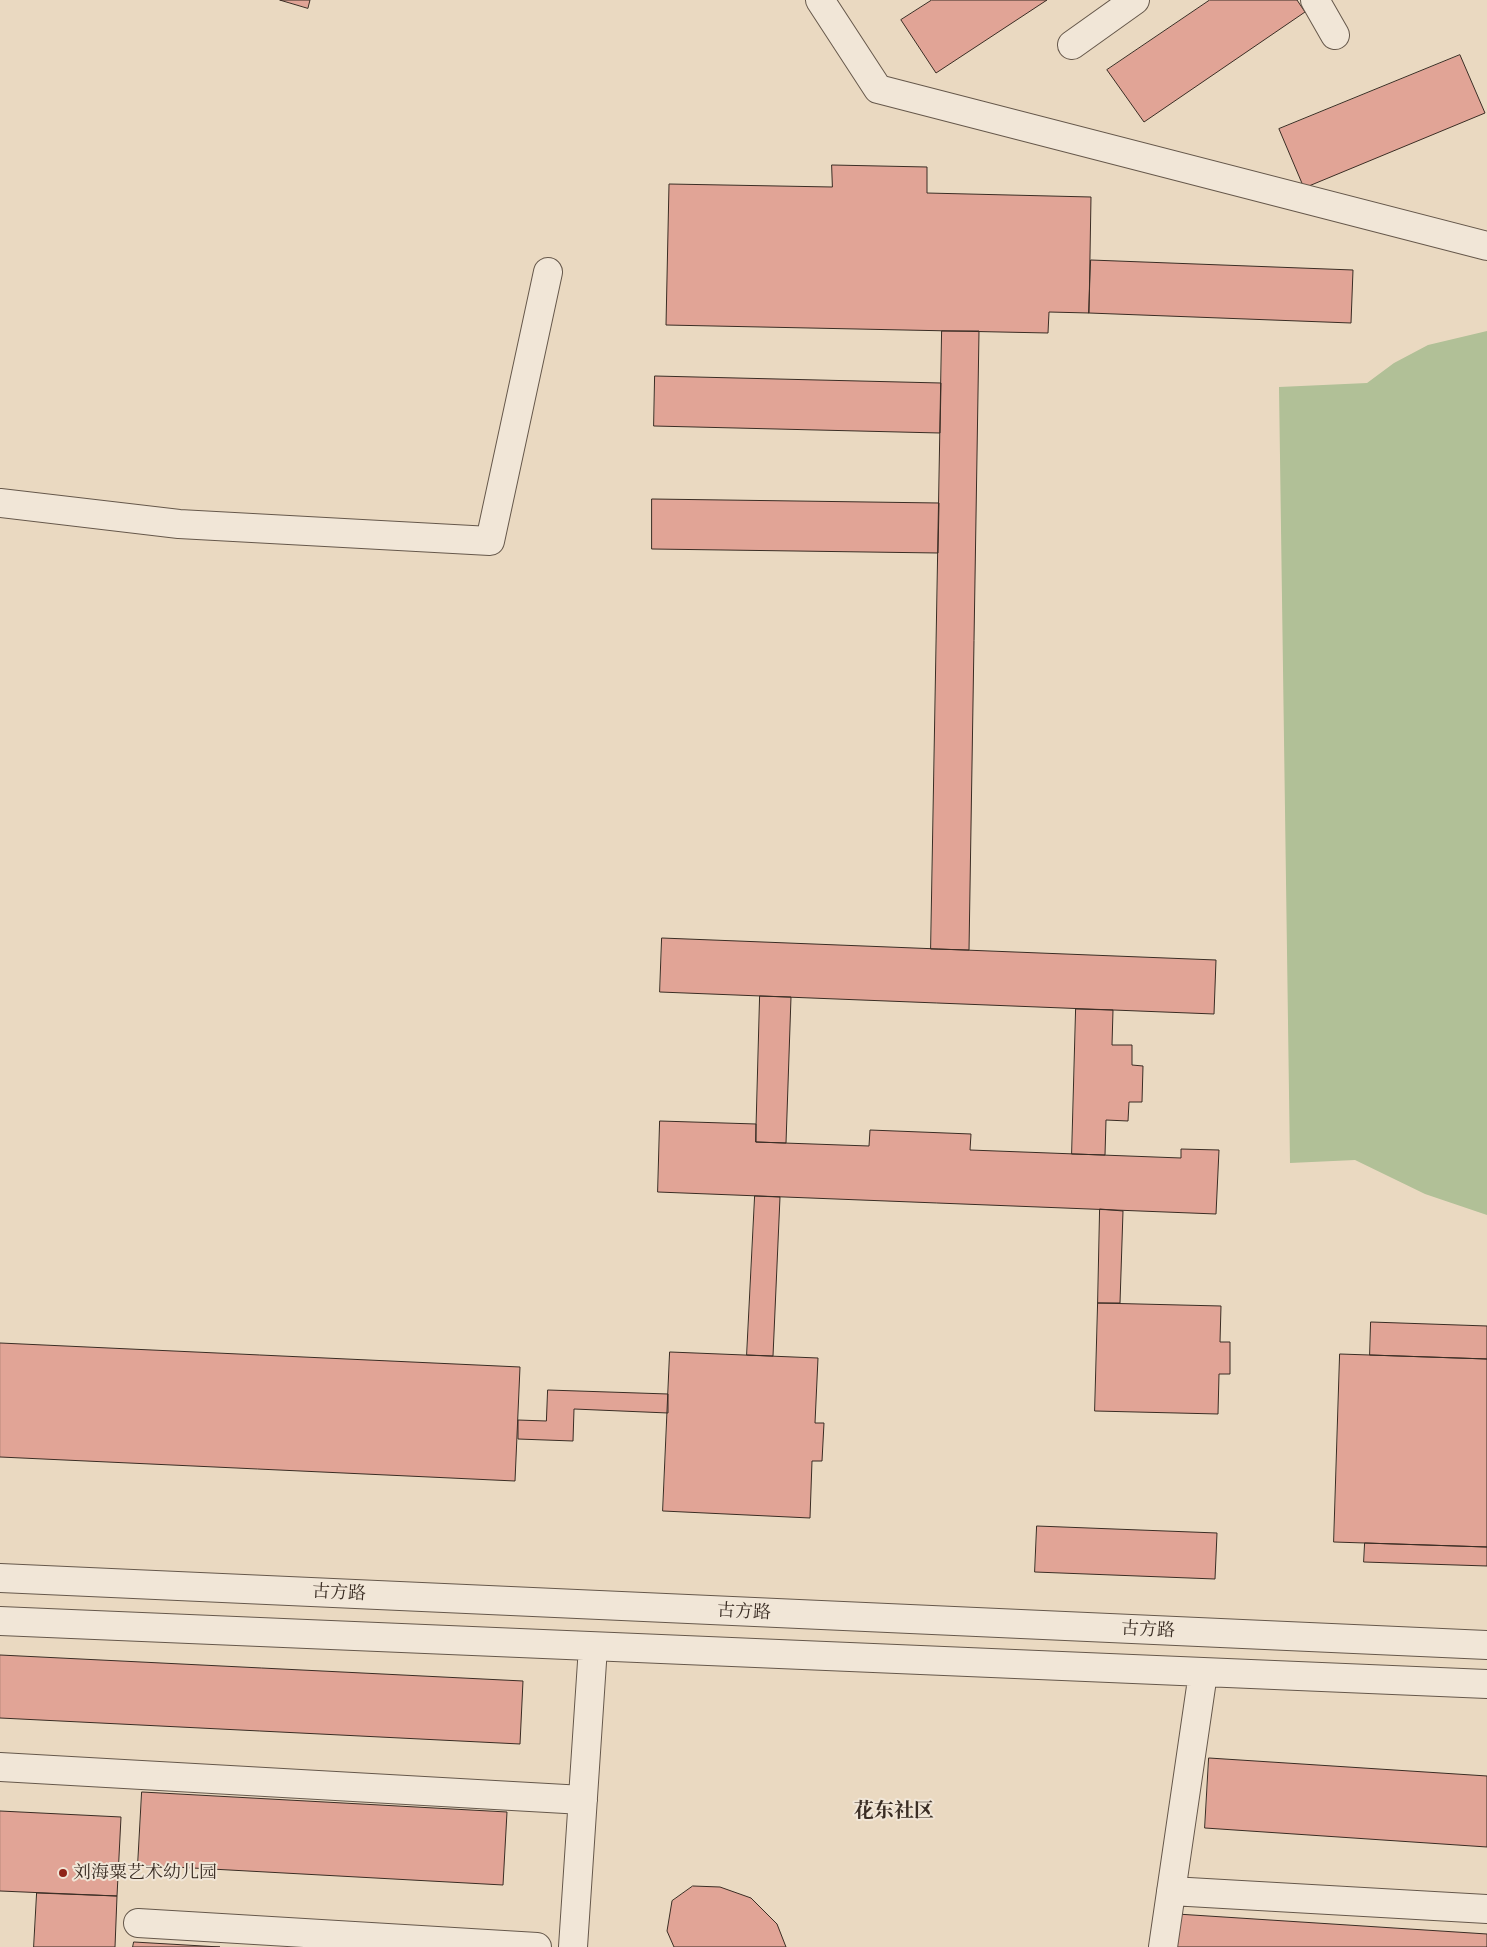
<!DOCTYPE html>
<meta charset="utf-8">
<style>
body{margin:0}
canvas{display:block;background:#ead9c1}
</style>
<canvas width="1487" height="1947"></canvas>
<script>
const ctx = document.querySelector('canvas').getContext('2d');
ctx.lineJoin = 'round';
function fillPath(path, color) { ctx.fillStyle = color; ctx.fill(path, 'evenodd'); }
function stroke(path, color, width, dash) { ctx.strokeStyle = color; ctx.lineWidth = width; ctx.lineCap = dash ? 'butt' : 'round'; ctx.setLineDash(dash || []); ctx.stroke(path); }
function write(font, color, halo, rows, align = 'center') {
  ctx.font = font + ' "EB Garamond","Noto Serif SC",serif'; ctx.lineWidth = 4; ctx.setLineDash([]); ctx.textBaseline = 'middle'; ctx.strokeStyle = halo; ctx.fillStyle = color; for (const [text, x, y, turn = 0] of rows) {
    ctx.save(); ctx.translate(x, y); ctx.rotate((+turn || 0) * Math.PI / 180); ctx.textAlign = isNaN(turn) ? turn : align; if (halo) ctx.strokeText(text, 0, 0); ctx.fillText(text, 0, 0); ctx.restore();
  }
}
fillPath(new Path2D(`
 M1487,331V1215L1425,1194L1355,1160L1290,1163L1279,387L1367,383L1394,363L1428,345Z`), '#b1c097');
const building = new Path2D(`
 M280,0H310L308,8Z
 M932,0H1047L936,73L901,20Z
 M1210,0H1297L1305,12L1144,122L1107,70Z
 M1460,55L1485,113L1304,188L1279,129Z
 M832,165L927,167V193L1091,197L1089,313L1049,312L1048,333L666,325L669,184L832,187Z
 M1091,260L1353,270L1351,323L1089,313Z
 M942,331H979L969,950L931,949Z
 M655,376L941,383L940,433L654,426Z
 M652,499L939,503L938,553L652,549Z
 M662,938L1216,960L1214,1014L660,992Z
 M760,996L791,997L786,1143L756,1142Z
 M1076,1009L1113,1010L1112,1045H1132V1065L1143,1066L1142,1102H1129L1128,1121L1106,1120L1105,1155L1072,1154Z
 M660,1121L756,1124V1142L869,1146L870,1130L971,1134L970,1150L1181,1158V1149L1219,1150L1216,1214L658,1192Z
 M755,1196L780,1197L773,1356L747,1355Z
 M1100,1209L1123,1211L1120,1303H1098Z
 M1098,1303L1221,1306L1220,1342H1230V1374H1219L1218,1414L1095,1411Z
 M1371,1322L1487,1326V1359L1370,1355Z
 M0,1343L520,1367L515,1481L0,1457Z
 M670,1352L818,1358L815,1423H824L822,1461H812L810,1518L663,1511Z
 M1340,1354L1487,1359V1547L1334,1542Z
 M548,1390L668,1394V1413L574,1409L573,1441L518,1439V1420L546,1421Z
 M1037,1526L1217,1533L1215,1579L1035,1572Z
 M1365,1543L1487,1547V1566L1364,1562Z
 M0,1655L523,1681L520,1744L0,1718Z
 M1209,1758L1487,1776V1847L1205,1828Z
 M142,1792L507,1812L503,1885L138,1865Z
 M0,1811L121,1817L117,1896L0,1891Z
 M693,1886L720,1887L751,1898L777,1924L786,1947H674L667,1931L672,1901Z
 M37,1893L117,1896L115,1947H34Z
 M1177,1914L1487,1934V1947H1175Z
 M134,1942L220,1947H133Z`);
fillPath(building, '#e1a496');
stroke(building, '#3a2d24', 1);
const minor = new Path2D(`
 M820,0L878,89L1487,246
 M1315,0L1335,35
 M1072,45L1135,0
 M0,503L179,524L490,541L548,272
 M0,1578L1487,1645
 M0,1621L1487,1684
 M0,1767L583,1800
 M1171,1891L1487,1909
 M138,1923L537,1947
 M573,1947L593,1647
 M1163,1947L1203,1673`);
stroke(minor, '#66584b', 30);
stroke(minor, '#f1e6d7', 28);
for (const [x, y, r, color] of [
 [63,1873,5,"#8f2418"]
]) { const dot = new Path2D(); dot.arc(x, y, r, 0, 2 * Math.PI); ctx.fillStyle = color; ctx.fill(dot); stroke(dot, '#f1e6d7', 2); }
write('18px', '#3a2d24', '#f1e6d7', [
 ["古方路",339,1593,3],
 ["古方路",744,1612,3],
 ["古方路",1148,1630,3]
]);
write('18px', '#3a2d24', '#f1e6d7', [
 ["刘海粟艺术幼儿园",73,1873]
], 'left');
write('bold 20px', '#3a2d24', '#f1e6d7', [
 ["花东社区",894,1812]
]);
</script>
